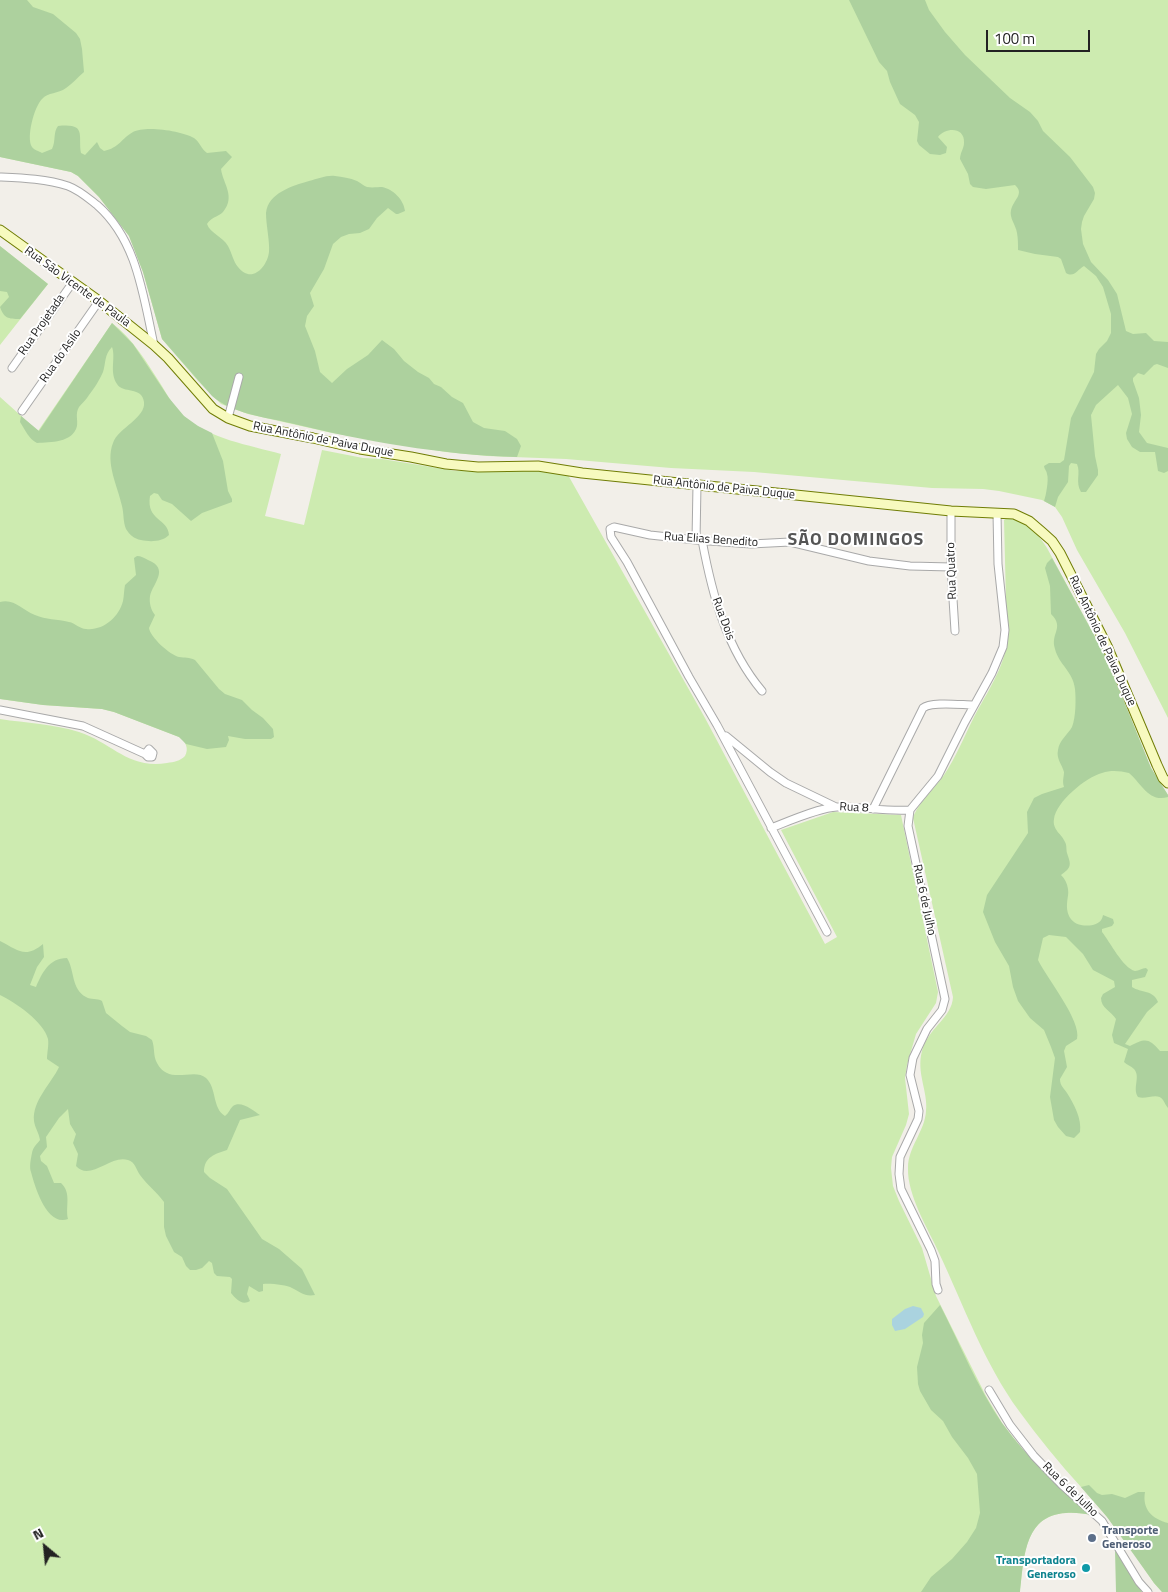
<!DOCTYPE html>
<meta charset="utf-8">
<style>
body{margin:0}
#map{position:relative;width:1168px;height:1592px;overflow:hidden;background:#f2efe9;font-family:"Titillium Web",sans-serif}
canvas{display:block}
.north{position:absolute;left:20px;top:1522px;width:50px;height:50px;-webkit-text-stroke:4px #fff;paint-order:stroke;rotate:332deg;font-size:14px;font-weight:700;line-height:20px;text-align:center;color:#222}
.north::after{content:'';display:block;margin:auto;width:18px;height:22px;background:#222;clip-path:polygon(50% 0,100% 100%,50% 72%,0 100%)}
.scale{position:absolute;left:986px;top:30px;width:104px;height:22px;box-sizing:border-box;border:2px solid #222;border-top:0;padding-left:6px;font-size:15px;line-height:18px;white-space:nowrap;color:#222;-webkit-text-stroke:4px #fff;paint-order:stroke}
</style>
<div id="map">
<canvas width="1168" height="1592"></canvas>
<div class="north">N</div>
<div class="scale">100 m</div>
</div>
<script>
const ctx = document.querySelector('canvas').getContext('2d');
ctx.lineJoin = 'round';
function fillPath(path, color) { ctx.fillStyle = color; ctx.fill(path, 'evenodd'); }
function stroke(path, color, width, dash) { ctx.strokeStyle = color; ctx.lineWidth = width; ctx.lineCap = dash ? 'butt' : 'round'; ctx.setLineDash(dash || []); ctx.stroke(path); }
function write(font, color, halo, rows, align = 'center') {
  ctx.font = font + ' "Titillium Web",sans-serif'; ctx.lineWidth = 4; ctx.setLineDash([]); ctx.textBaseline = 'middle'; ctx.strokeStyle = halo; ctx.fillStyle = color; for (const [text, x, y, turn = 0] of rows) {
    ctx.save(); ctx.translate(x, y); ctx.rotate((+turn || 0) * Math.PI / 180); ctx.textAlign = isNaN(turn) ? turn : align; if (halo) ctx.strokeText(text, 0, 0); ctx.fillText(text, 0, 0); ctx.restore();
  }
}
fillPath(new Path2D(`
 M0,0H1168V718L1125,633L1077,550L1062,517L1055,507L1042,500L999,491L983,489L932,488L754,472L671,468L566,459L487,456L446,452L332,433L248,414L221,404L198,381L162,339L143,272L129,236L99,197L78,176L71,172L0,157Z
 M0,246L48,284L0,345Z
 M112,323C132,338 146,361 160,383C167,394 174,408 185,417C210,439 249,445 281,454L265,516L304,525L322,450L363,458L382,459L456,471H539L568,475L705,718L825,944L837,937L781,830L833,812L901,815L938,992L936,1003L916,1034L907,1065L905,1078L909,1114L906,1125L892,1157L891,1168L893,1186L899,1201L922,1248L936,1296L986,1396L1002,1423L1023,1450L1056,1484L1093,1515C1084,1514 1075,1512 1066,1513C1023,1515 1024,1561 1020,1592H0V719C26,723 54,724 79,732C113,743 127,769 167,763C174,762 180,761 185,756C189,749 186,741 179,737L114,712L102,709L43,705L0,699V397L38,431Z
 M1009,517C1025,518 1039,535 1047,548L1106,657L1151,768L1168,795V1592H1162L1154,1583C1139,1561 1125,1539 1108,1518C1100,1507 1090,1498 1081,1487C1059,1463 1038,1437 1019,1411C984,1363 964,1306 939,1253C928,1229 907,1195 908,1168C908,1147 925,1131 926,1111C928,1091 916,1073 922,1051C928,1028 952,1018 953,997L913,818C917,804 935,788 944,775C956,757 964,737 974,717C986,694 1005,667 1007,640L1004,520Z`), '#cdebb0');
fillPath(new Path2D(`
 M0,0H27L33,7L53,14L76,33L80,39L82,49L84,72C78,77 72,84 66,88C58,94 48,92 42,99C34,107 26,138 32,147C34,150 39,151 42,153L52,149C56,141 53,132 58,126C87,123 78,135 81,153L85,155L97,142L100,148L104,151C119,148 122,138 133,132C145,125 183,131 194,138C200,142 201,149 207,153L226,151L232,157L221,169C223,184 236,196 223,212C218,217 211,217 207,224C210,233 223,237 228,246C232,253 233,261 238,267C251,284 267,268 269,252C270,242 266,225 266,213C268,193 292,186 309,181C318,179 326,175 335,176C342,177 350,178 357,181C361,183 364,186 367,187C372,188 378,187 382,187C393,189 404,200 405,211L398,214H396L388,208L377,218L369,229L360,233L349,234L341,237L333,244L324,269L310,293L314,306L307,316L305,326L315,351L320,372L332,383L347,369L368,355L382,340L394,349L404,361L418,372L429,378L434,384L441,387L452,397L463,403L473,422L484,428L505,431L517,439L521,446L517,457C441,455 364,441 290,423C264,417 233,414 212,396L162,339L143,272L129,236L99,197L78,176L71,172L0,157Z
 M849,0H925L929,10L945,32L965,55L1010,98L1030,112L1038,121L1043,131L1070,157L1093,187L1095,193L1094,199L1084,216L1082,222L1081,229L1083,244L1091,262L1108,280L1117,294L1126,331L1133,334L1146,333L1154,341L1168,342V368L1157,364L1154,365L1144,375L1138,373L1133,378V381L1139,398L1141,415L1139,432L1147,443L1168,448V471L1164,473L1158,471L1155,452H1140L1132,447L1127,439L1126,433L1132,414L1128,398L1118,385L1096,405L1091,415L1095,456L1098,470V475L1086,492H1081C1075,482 1081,473 1077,464L1071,463L1069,466L1068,482L1058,497L1055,507L1044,501C1046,496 1049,479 1047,474C1047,471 1044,469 1044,466L1049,463H1060L1064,460L1071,418L1094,372L1096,354L1099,349L1107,341L1111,333V314L1103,287L1096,276L1084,266C1077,270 1074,278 1066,273L1061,259L1058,257L1035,254L1018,250C1018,244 1018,238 1017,233C1016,225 1009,218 1011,210C1013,200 1025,194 1015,185L986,189L973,187L970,184L968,174L960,159C960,153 964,148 964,143C965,127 946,127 938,137L947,147L946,153L940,155L930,154L919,145L917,141L919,122L915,115L900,104L890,82L887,71L879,62Z
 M0,246L48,284L20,319C8,319 4,318 0,307L9,297L7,292L0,291Z
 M112,323L133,344L169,398L184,416L198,426L212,433L223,461L228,491L232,499V502L202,513L191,521L172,504L162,500L158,494L154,493L150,496C146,521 168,518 169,535C162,542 150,542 141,540C134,539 129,534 126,529C123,522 124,514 122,506C118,487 105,463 113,443C118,428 146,418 144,402C142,386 123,394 117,384C109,372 116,358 112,347C104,355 106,363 103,372C100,379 94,389 89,395C86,400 82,403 79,407C75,414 78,419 77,426C73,443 50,442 37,443C29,439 25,430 20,422L21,416L39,431Z
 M137,556C141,556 144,558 148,560C170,569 153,583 150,596C149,603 151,610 155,615L149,628C150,637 170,655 179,657C185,658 189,657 195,660L219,689L225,694L242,700L252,710L263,718L273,729L274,737L271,739H245L228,736L229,740L226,747L207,749L186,744L179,737L114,712L102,709L43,705L0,699V602C14,598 22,610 35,615C46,620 57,619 69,622C75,623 80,629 86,629C103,631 119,617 123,601C124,596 124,590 125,585L136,575L134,558Z
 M1052,558L1106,657L1151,768L1168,795V797C1149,803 1141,783 1129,773C1120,771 1111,770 1102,773C1086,777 1056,802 1054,819C1052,830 1062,834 1065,842C1067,845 1066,849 1067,853C1071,865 1072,867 1061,875C1065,879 1067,883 1068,889C1069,894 1067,899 1067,904C1066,920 1077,928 1093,925C1099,923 1102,921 1103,915L1113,919L1114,923L1112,926L1102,929V932C1110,942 1123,968 1135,971C1139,971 1142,968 1146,968L1148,970L1145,977L1132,980V987C1141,993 1154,990 1158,1002L1147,1012L1125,1044L1130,1046C1145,1038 1149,1038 1160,1051H1168V1108C1166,1106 1165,1103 1163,1100C1158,1092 1146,1100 1138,1097C1132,1088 1141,1077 1134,1069C1131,1066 1127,1065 1124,1062L1128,1049L1114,1043L1112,1035L1116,1019C1111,1011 1101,1008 1101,998L1103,994L1115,987L1114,981L1093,970L1083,954L1066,937L1049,935L1043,938L1038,960C1046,977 1082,1021 1077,1039L1066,1046L1064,1051L1067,1067L1060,1079C1060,1086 1064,1088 1067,1093C1074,1104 1082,1119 1080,1132L1074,1138L1066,1136L1058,1127L1054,1120L1050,1097L1055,1058L1051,1047L1044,1030L1030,1018L1018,1001L1013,987L1009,966L995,942L983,912L987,895L1028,833L1027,812L1034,798L1042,794L1064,787C1062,781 1064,777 1064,772C1062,764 1056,759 1058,750C1059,741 1068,734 1072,727C1076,717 1076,699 1075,689C1073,671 1059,665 1055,649C1050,633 1065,628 1051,614L1050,586L1045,568L1047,563Z
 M0,941C18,950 25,959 43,944L44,957L37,967L30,985L36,987C42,973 49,958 67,958C75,971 71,989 86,997C91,1000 97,998 102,1001L106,1013L122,1026L130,1032L146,1036L152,1040C155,1048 153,1056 157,1063C169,1086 194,1067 206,1078C217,1088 212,1108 225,1116C229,1113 229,1110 233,1106C241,1100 254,1111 260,1115L240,1120L227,1150C215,1154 204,1157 204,1172L210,1178L227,1189L262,1239L279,1249L302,1269L315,1295C305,1297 300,1292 292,1288C287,1285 270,1283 263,1284V1291L259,1292L249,1286L247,1294L250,1301C242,1306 236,1299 231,1293L232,1279L230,1277L217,1276L214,1273L212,1263L209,1261L202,1268L196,1270H190L186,1266L182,1257L174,1252L166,1236L164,1227V1202C157,1192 147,1185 140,1175C136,1169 135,1162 128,1160C111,1154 90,1182 76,1166L78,1154L73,1143L76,1134L70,1124L68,1109L59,1118L46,1137L47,1147L40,1156L41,1161L47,1166L54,1183H61C72,1193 65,1207 68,1219C47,1227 35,1187 31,1172C29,1167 31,1158 32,1153C33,1147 37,1144 40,1140C39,1133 35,1128 34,1121C32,1101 51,1084 59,1067L47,1059C47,1053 49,1045 48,1039C44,1022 15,1002 0,995Z
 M940,1305C960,1344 977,1387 1002,1423C1028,1459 1060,1487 1093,1515C1084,1514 1075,1512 1066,1513C1023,1515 1024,1561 1020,1592H921L931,1577L952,1559L967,1542L976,1528L980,1513L977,1474L968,1458L952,1437L943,1421L931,1410L920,1391L918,1384L917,1367L923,1343L922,1335L924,1323Z
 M1089,1485L1097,1493L1102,1495L1112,1494L1125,1498L1138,1492H1145C1142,1509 1152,1519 1168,1523V1592H1162L1154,1583L1107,1517L1081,1487Z
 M1115,1550L1142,1592H1116Z`), '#add19e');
fillPath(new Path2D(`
 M913,1306L921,1308L924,1314L923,1317L905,1329L895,1331L892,1325V1319L905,1309Z`), '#aad3df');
const street = new Path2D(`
 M0,177C22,178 47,179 68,186C79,190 88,198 97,205C137,240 143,295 154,345
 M12,368L73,282
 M22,411L99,301
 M228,418L239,377
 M951,511V567L955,631
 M696,540L697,485
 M702,540C712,594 726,648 762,691
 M0,710L83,726L145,754L148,757H152L153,753L149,749L145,754
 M726,736L770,772L786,783L836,807
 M873,809L923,708C931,701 962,705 974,705
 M771,828C789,821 818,808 837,807C861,806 885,812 910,810
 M827,932L717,725L689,677L627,562L611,537L610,529L614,527L650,535L696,540L751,544L790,542L869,561L910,566L951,567
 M938,1290L936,1284L935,1261L931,1250L901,1189L899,1174L900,1157L918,1119L919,1111L910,1075L913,1058L927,1029L942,1010L945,999L908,826L910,810L938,776L965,722L992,673L1003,647L1005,630L998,564L997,513
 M989,1390L1010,1425L1034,1456L1063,1486L1102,1521L1139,1582L1148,1592`);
const secondary = new Path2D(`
 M0,230L99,301L154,345L168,358L213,409L228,418L250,426L313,438L360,449L411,457L446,464L478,467L538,466L582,473L951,511L1014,514L1029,521L1043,533L1052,541L1060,553L1107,646L1157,765L1163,778L1168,783`);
stroke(street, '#a9a9a9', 9);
stroke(secondary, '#707d05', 11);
stroke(street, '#fff', 7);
stroke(secondary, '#f7fabf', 9);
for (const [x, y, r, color] of [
 [1092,1538,5,"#5c6f8a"],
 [1086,1568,5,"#0f9aa8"]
]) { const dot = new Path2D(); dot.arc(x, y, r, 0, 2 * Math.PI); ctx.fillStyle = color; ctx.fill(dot); stroke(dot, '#fff', 2); }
write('12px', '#222', '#fff', [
 ["Rua São Vicente de Paula",77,287,36],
 ["Rua Projetada",42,325,-55],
 ["Rua do Asilo",61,356,-55],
 ["Rua Antônio de Paiva Duque",323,440,11],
 ["Rua Antônio de Paiva Duque",724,488,6],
 ["Rua Elias Benedito",711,540,4],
 ["Rua Quatro",952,571,-92],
 ["Rua Dois",723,619,70],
 ["Rua Antônio de Paiva Duque",1102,641,65],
 ["Rua 8",854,808,3],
 ["Rua 6 de Julho",924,900,78],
 ["Rua 6 de Julho",1070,1490,44]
]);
write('bold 12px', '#4e5e75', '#fff', [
 ["Transporte",1102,1531],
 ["Generoso",1102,1545]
], 'left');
write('bold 12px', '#0d838f', '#fff', [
 ["Transportadora",1076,1561],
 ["Generoso",1076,1575]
], 'right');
ctx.letterSpacing = '1px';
write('bold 18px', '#555', '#fff', [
 ["SÃO DOMINGOS",856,541]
]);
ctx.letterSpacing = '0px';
</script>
